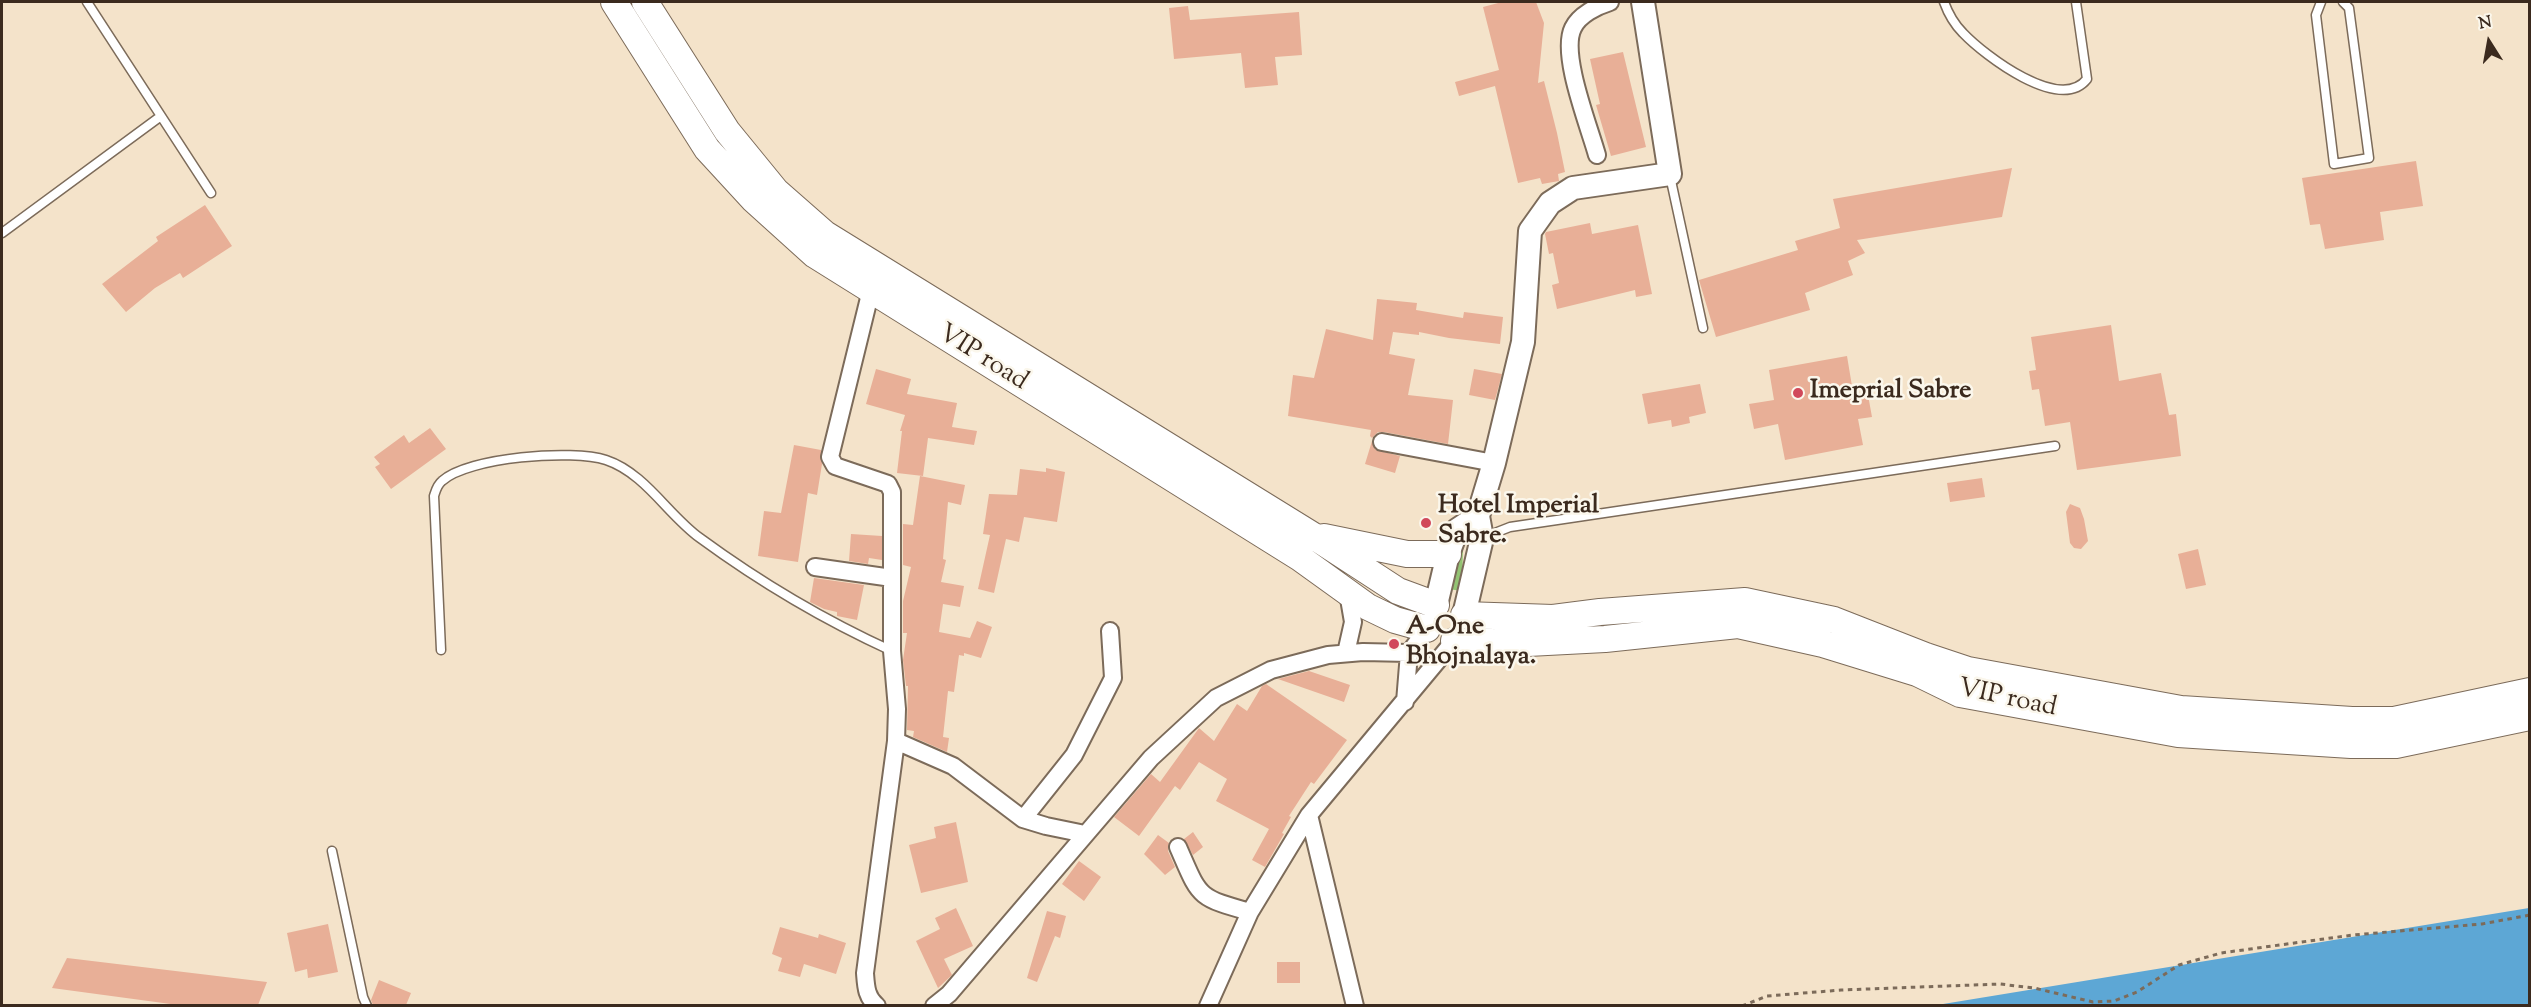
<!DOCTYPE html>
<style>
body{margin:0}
#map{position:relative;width:2531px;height:1007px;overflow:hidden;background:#f4e3ca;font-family:"Sorts Mill Goudy",serif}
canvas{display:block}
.frame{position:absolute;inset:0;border:3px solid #3b2a1e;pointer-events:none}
.north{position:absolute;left:2459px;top:12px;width:60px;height:60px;-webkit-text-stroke:4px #fbf7ec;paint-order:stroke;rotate:349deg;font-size:16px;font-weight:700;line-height:24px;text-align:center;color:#3b2a1e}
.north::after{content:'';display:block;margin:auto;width:21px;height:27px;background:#3b2a1e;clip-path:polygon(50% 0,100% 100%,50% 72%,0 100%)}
</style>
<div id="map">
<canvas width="2531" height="1007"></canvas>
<div class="frame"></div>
<div class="north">N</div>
</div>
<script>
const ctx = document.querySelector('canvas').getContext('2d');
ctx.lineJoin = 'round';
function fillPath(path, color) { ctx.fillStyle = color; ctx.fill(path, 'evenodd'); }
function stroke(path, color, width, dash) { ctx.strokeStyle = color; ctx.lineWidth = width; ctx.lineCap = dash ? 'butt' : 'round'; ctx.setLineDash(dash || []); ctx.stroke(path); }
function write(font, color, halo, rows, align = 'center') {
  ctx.font = font + ' "Sorts Mill Goudy",serif'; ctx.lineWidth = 5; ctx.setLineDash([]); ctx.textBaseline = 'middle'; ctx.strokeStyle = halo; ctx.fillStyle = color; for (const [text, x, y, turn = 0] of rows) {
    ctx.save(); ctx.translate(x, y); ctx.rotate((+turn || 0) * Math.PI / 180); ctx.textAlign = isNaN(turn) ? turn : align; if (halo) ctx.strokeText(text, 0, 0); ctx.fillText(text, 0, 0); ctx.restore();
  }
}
fillPath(new Path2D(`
 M1463,545L1462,591L1434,587Z`), '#93c373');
fillPath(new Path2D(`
 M2529,908V1005H1937Z`), '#5da7d5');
fillPath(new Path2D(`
 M1502,2H1536L1544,23L1538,83L1544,81L1557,133L1565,172L1558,174L1559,181L1542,184L1540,178L1518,183L1495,86L1459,96L1455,82L1499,70L1483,7Z
 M1188,6L1190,20L1299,12L1302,55L1275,57L1278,85L1245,88L1241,53L1174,59L1169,8Z
 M1623,52L1646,147L1611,156L1596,105L1600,104L1590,59Z
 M2416,161L2423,206L2380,212L2384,240L2325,249L2320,224L2310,225L2302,178Z
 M2012,168L2002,217L1857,240L1865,253L1848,261L1853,275L1805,293L1810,310L1716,337L1699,280L1798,250L1795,241L1840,228L1833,199Z
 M205,205L232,246L183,278L180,273L155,288L126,312L102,284L158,241L156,237Z
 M1590,223L1592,234L1638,225L1652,294L1636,297L1635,290L1557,309L1552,285L1559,283L1553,253L1549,254L1545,234L1546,232Z
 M1377,299L1417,303L1416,310L1463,318L1464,312L1503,317L1500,344L1449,338L1419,332V335L1393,332L1389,354L1415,359L1408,395L1453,400L1448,444L1384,432H1378L1372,438L1370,436L1371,430L1288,416L1293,375L1314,378L1326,329L1373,340Z
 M2111,325L2119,381L2161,373L2169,415L2176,414L2181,456L2077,470L2070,422L2045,426L2039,389L2032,390L2029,371L2036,370L2031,337Z
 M1847,356L1854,398L1868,395L1872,417L1858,419L1863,445L1785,460L1778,424L1754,429L1749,404L1774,400L1769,370Z
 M876,369L911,379L907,394L957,403L952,427L977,431L974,445L928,438L923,476L897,473L902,431H900L905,415L866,404Z
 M1474,369L1502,374L1495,400L1469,395Z
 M1700,384L1706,413L1689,417L1690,423L1672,427L1671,420L1648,424L1642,394Z
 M430,428L446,449L391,489L375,467L380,464L374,457L404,435L409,443Z
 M1372,441L1376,450L1400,456L1395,473L1365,464Z
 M794,445L821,450L822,464L817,495L808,493L798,562L758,556L764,511L781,513Z
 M1046,468L1065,472L1057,522L1024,517L1019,542L1006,539L994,593L978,589L990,535L983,534L989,494L1017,495L1020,469L1046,472Z
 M920,476L965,485L961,505L948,502L943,559L946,560L941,582L964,586L960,607L943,604L939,632L970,638L977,621L992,627L981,658L964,653V656L959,655L954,692L948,691L943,737L949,738L947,752L913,737L914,731L907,730L908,686H906L903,660L907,633H903V601L911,567L903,565V524L913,525Z
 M1982,478L1985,497L1950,502L1947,483Z
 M2070,504L2080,508L2084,519L2088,541L2081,549L2074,548L2070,543L2066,512Z
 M851,534L882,536V560L869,558L868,564L849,561Z
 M2198,549L2206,585L2186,589L2178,554Z
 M814,578L864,585L857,620L837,616V612L824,609L810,602Z
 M1309,671L1350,685L1344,702L1278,679Z
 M1266,684L1347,740L1314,784L1311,782L1289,816L1291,817L1282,833L1284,834L1265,867L1252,860L1269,829L1216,801L1227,779L1199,762L1180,790L1175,786L1139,836L1114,817L1151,774L1160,782L1199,728L1214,741L1237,704L1247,711L1262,686Z
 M956,822L968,882L921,893L909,845L936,838L934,827Z
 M1193,832L1203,847L1193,855L1184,839Z
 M1158,835L1169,843L1168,851L1175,867L1165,875L1144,854Z
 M1079,861L1101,877L1084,901L1062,884Z
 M956,908L973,946L944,959L952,975L938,988L916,941L940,929L935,918Z
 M1047,911L1066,916L1060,938L1055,936L1037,982L1027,978Z
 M328,924L338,972L308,978L307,969L295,972L287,933Z
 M780,927L818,938L819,934L846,943L836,974L804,964L800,977L778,971L782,958L772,954Z
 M67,958L267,982L258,1005H178L52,988Z
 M1277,962H1300V983H1277Z
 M379,980L411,993L406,1005H373L371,1000Z`), '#e8af97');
const lane = new Path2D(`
 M87,2L211,193
 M1944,2C1948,13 1954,24 1963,33C1985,56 2060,113 2087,79L2076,2
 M2321,2L2316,15L2334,164L2369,158L2349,8L2343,2
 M1670,176L1703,328
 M2,233L161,116
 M1482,538L1510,527L2055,446
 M441,650L434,496C436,490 437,485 442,481C468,457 573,449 606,460C645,473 668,515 700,538C760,582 824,620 892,651
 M332,851L363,997L367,1006`);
const street = new Path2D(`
 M1597,155C1589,126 1560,54 1573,28C1579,15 1597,6 1610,2
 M871,290L830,457L835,466L888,484L892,492V651L897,709L896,741L865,973C866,986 866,997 877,1006
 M1382,442L1494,463
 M815,567L892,578
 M1346,653L1353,622L1348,593
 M1405,702L1409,653L1427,629
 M896,741L953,766L1023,819L1046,826L1085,834
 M1309,815L1355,1006
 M1023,819L1074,755L1113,678L1110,631
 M1178,847C1200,897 1196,897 1250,912
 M934,1006L949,994L1151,758L1216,698L1271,670L1328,655L1363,652L1409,653
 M1208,1006L1250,912L1309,815L1454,641`);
const secondary = new Path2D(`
 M1436,605L1448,554L1457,530L1478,516
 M1464,615L1482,538L1478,516L1494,463L1523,342L1530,231L1550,203L1573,188L1670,174L1643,2`);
const primary = new Path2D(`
 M614,2L707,149L753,199L815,255L1300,558L1368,607L1395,620L1427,629
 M645,2L727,131L776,191L825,234L1312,535L1398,591L1436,605
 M1324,537L1407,554H1448
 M1464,615L1553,618L1600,612L1745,601L1834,620L1926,656L1968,670L2181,709L2352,720H2394L2530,691
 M1454,641L1528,643L1605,639L1738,625L1823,644L1917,673L1960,694L2178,734L2351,745H2396L2530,717`);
stroke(lane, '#7c6b5a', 11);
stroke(street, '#7c6b5a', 20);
stroke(secondary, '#7c6b5a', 26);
stroke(primary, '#7c6b5a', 28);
stroke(new Path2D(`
 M1742,1006L1767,996L1841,990L2000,984L2034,988L2093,1002L2114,1001L2137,992L2179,965L2221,953L2353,935L2482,924L2530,915`), '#7c6b5a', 3, [4.5, 4.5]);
stroke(lane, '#fff', 8);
stroke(street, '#fff', 16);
stroke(secondary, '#fff', 22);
stroke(primary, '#fff', 26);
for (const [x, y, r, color] of [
 [1798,393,6,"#d1495b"],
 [1426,523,6,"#d1495b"],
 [1394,644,6,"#d1495b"]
]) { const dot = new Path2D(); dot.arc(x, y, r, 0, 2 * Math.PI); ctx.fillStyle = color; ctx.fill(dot); stroke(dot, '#fbf7ec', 2); }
write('26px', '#3b2a1e', '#fbf7ec', [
 ["VIP road",982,359,32],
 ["VIP road",2007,700,12]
]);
write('bold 26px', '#3b2a1e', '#fbf7ec', [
 ["Imeprial Sabre",1810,393],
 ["Hotel Imperial",1438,508],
 ["Sabre.",1438,538],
 ["A-One",1406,629],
 ["Bhojnalaya.",1406,659]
], 'left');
</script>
